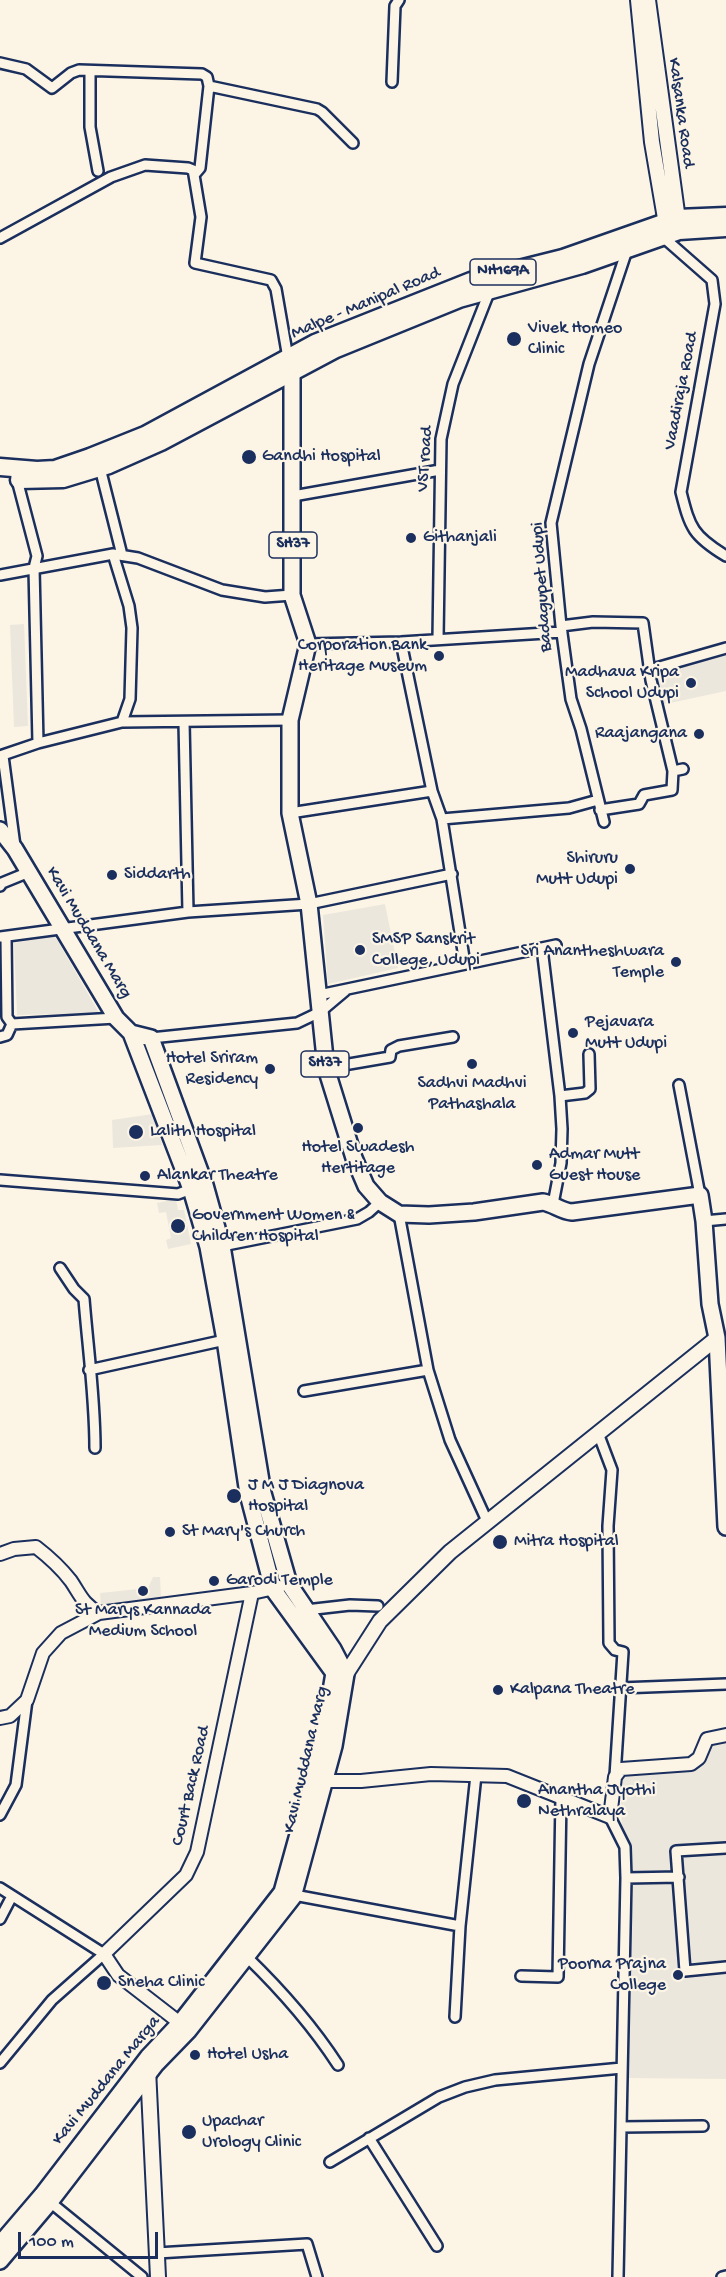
<!DOCTYPE html>
<style>
body{margin:0}
#map{position:relative;width:726px;height:2277px;overflow:hidden;background:#fcf5e5;font-family:"Gochi Hand",sans-serif}
canvas{display:block}
.scale{position:absolute;left:18px;top:2232px;width:140px;height:27px;box-sizing:border-box;border:3px solid #1b2f5e;border-top:0;padding-left:8px;font-size:18px;line-height:21px;white-space:nowrap;color:#1b2f5e;-webkit-text-stroke:4px #fcf5e5;paint-order:stroke}
</style>
<div id="map">
<canvas width="726" height="2277"></canvas>
<div class="scale">100 m</div>
</div>
<script>
const ctx = document.querySelector('canvas').getContext('2d');
ctx.lineJoin = 'round';
function fillPath(path, color) { ctx.fillStyle = color; ctx.fill(path, 'evenodd'); }
function stroke(path, color, width, dash) { ctx.strokeStyle = color; ctx.lineWidth = width; ctx.lineCap = dash ? 'butt' : 'round'; ctx.setLineDash(dash || []); ctx.stroke(path); }
function write(font, color, halo, rows, align = 'center') {
  ctx.font = font + ' "Gochi Hand",sans-serif'; ctx.lineWidth = 4.5; ctx.setLineDash([]); ctx.textBaseline = 'middle'; ctx.strokeStyle = halo; ctx.fillStyle = color; for (const [text, x, y, turn = 0] of rows) {
    ctx.save(); ctx.translate(x, y); ctx.rotate((+turn || 0) * Math.PI / 180); ctx.textAlign = isNaN(turn) ? turn : align; if (halo) ctx.strokeText(text, 0, 0); ctx.fillText(text, 0, 0); ctx.restore();
  }
}
fillPath(new Path2D(`
 M24,624L28,726L14,727L10,625Z
 M726,654V691L661,705L654,676Z
 M385,904L398,968L328,984L323,915Z
 M55,936L99,1013L17,1015L14,943Z
 M153,1114L162,1145L113,1148L112,1120Z
 M176,1199L178,1210H184L191,1244L168,1249L166,1240L171,1238L166,1212L159,1213L157,1203Z
 M153,1577H160L161,1598L101,1606L100,1593L148,1588Z
 M726,1739V2079L628,2078L630,1873L622,1832L620,1781L625,1773L696,1766L714,1742Z`), '#ece7dc');
const minor = new Path2D(`
 M0,63L26,69L52,88L71,73L79,70L202,74L207,77L209,86L200,168L194,175
 M90,71V127L98,171
 M392,82L395,6L399,0
 M209,86L317,109L322,112L353,143
 M663,237L712,280L715,304L681,492C690,528 693,536 726,556
 M0,238L111,177L145,165L188,168L193,170L194,175L201,217L195,263L271,280L276,289L288,358
 M99,464L122,555
 M16,476L37,556L34,568L38,743
 M293,496L440,470
 M113,554L129,606L132,628L130,699L122,722
 M0,575L113,554L138,558L222,590L265,597L292,595
 M561,626L593,622L643,623L651,680L673,771L683,769
 M438,639L441,439L453,384L490,290
 M401,642L432,791L442,819L465,964
 M308,644L401,642L562,632
 M649,670L726,648
 M184,722L188,912
 M0,756L38,743L122,722L290,720
 M3,756L15,846
 M600,810L639,804L644,795L672,790L673,771
 M290,813L432,791
 M442,819L569,808L598,800
 M604,822L581,729L571,699L561,626L551,523L589,364L627,250
 M0,886L2,883L29,872
 M0,937L188,912L309,904L452,874
 M6,937L7,1017L12,1024
 M542,948L560,1096L562,1129L561,1163L553,1204
 M319,995L556,945
 M12,1024L116,1018
 M0,1037L7,1035L12,1024
 M151,1038L297,1023L320,1012L345,991
 M326,1068L390,1057L391,1050L399,1046L453,1037
 M679,1085L700,1195
 M560,1096L585,1093L590,1089L589,1054
 M0,1180L178,1194L191,1189
 M399,1214L428,1370L450,1440L487,1521
 M704,1221L726,1219
 M222,1246L357,1219L369,1212L380,1202
 M60,1268L74,1289L84,1299C88,1349 95,1398 95,1448
 M89,1370L225,1340
 M304,1391L428,1370
 M598,1433L612,1470L608,1526L609,1643L615,1650L623,1652L615,1776
 M306,1610L350,1605L378,1606
 M620,1688L726,1684
 M0,1815L16,1785L27,1700
 M610,1817L625,1847L626,1878L618,2277
 M726,1848L676,1851L685,1971L726,1967
 M626,1878L679,1877
 M0,1888L104,1954L52,2000L0,2063
 M294,1895L460,1926
 M0,1919L12,1896
 M247,1957C281,1990 312,2025 338,2065
 M521,1976L558,1977L561,1797
 M455,2017L460,1926L476,1775
 M621,2127L703,2126
 M369,2138L437,2246
 M330,2162L439,2097L465,2087L495,2080L622,2068
 M50,2202L142,2277
 M157,2253L307,2244L317,2277
 M722,2277L726,2276`);
const tertiary = new Path2D(`
 M0,1554L14,1549L36,1547C49,1557 61,1568 71,1581C81,1596 83,1604 99,1613
 M0,1718L10,1716L27,1700L43,1653L61,1633L99,1613L252,1593L279,1587
 M325,1781H361L431,1774L507,1776L610,1817L615,1777L621,1769L691,1764L699,1758L707,1739L726,1735
 M180,2023L118,1975L104,1954L186,1875L197,1852L252,1593`);
const secondary = new Path2D(`
 M638,0L652,142L667,230
 M648,0L679,227
 M336,1673L346,1674L380,1621L450,1552L717,1338
 M148,2069L158,2277`);
const primary = new Path2D(`
 M292,372V595L308,644L290,720V813L309,904L326,1068L354,1158L366,1186L380,1202L399,1214L429,1215L474,1212L543,1202C554,1204 561,1211 572,1212L700,1195L704,1221L710,1304L717,1338L726,1527
 M0,830L15,849L116,1018L131,1033L191,1189L208,1247L225,1340L248,1494L273,1589L334,1673L320,1755L282,1892L180,2023L148,2057L42,2195L0,2244
 M0,2261L50,2202L156,2064L188,2031L293,1897L334,1746L346,1674L333,1649L289,1584L263,1493L222,1246L205,1185L151,1038L131,1033`);
const trunk = new Path2D(`
 M0,467L37,470L55,469L90,457L145,435L315,343L471,281L563,258L677,218L726,216
 M19,480L63,479L109,465L161,442L336,349L459,299L582,265L679,231L726,228`);
stroke(minor, '#1b2f5e', 14);
stroke(tertiary, '#1b2f5e', 16);
stroke(secondary, '#1b2f5e', 18);
stroke(primary, '#1b2f5e', 20);
stroke(trunk, '#1b2f5e', 21);
stroke(minor, '#fcf5e5', 9);
stroke(tertiary, '#fcf5e5', 12);
stroke(secondary, '#fcf5e5', 14);
stroke(primary, '#fcf5e5', 15);
stroke(trunk, '#fcf5e5', 16);
for (const [x, y, r, color] of [
 [514,339,8,"#1b2f5e"],
 [249,457,8,"#1b2f5e"],
 [411,538,6,"#1b2f5e"],
 [439,656,6,"#1b2f5e"],
 [691,683,6,"#1b2f5e"],
 [699,734,6,"#1b2f5e"],
 [630,869,6,"#1b2f5e"],
 [112,875,6,"#1b2f5e"],
 [360,950,6,"#1b2f5e"],
 [676,962,6,"#1b2f5e"],
 [573,1033,6,"#1b2f5e"],
 [472,1064,6,"#1b2f5e"],
 [270,1069,6,"#1b2f5e"],
 [358,1128,6,"#1b2f5e"],
 [136,1132,8,"#1b2f5e"],
 [537,1165,6,"#1b2f5e"],
 [145,1176,6,"#1b2f5e"],
 [178,1226,8,"#1b2f5e"],
 [234,1496,8,"#1b2f5e"],
 [170,1532,6,"#1b2f5e"],
 [500,1542,8,"#1b2f5e"],
 [214,1581,6,"#1b2f5e"],
 [143,1591,6,"#1b2f5e"],
 [498,1690,6,"#1b2f5e"],
 [524,1801,8,"#1b2f5e"],
 [678,1975,6,"#1b2f5e"],
 [104,1983,8,"#1b2f5e"],
 [195,2055,6,"#1b2f5e"],
 [189,2132,8,"#1b2f5e"]
]) { const dot = new Path2D(); dot.arc(x, y, r, 0, 2 * Math.PI); ctx.fillStyle = color; ctx.fill(dot); stroke(dot, '#fcf5e5', 2); }
for (const [x, y, w] of [
 [503,272,66],
 [293,545,48],
 [325,1064,48]
]) { const box = new Path2D(); box.roundRect(x - w / 2, y - 13, w, 26, 4.5); ctx.fillStyle = '#fcf5e5'; ctx.fill(box); stroke(box, '#1b2f5e', 1.5); }
write('bold 16px', '#1b2f5e', null, [
 ["NH169A",503,272],
 ["SH37",293,545],
 ["SH37",325,1064]
]);
write('18px', '#1b2f5e', '#fcf5e5', [
 ["Kalsanka Road",680,113,82],
 ["Malpe - Manipal Road",366,304,-23],
 ["Vaadiraja Road",682,391,-79],
 ["VST road",426,459,-86],
 ["Badagupet Udupi",543,587,-94],
 ["Kavi Muddana Marg",88,933,59],
 ["Kavi Muddana Marg",307,1760,-77],
 ["Court Back Road",192,1786,-77],
 ["Kavi Muddana Marga",107,2081,-51]
]);
write('18px', '#1b2f5e', '#fcf5e5', [
 ["Vivek Homeo",528,329],
 ["Clinic",528,350],
 ["Gandhi Hospital",262,457],
 ["Githanjali",423,538],
 ["Corporation Bank",427,646,"right"],
 ["Heritage Museum",427,667,"right"],
 ["Madhava Kripa",679,673,"right"],
 ["School Udupi",679,694,"right"],
 ["Raajangana",687,734,"right"],
 ["Shiruru",618,859,"right"],
 ["Mutt Udupi",618,880,"right"],
 ["Siddarth",124,875],
 ["SMSP Sanskrit",372,940],
 ["College, Udupi",372,961],
 ["Sri Anantheshwara",664,952,"right"],
 ["Temple",664,973,"right"],
 ["Pejavara",585,1023],
 ["Mutt Udupi",585,1044],
 ["Hotel Sriram",258,1059,"right"],
 ["Residency",258,1080,"right"],
 ["Sadhvi Madhvi",472,1084,"center"],
 ["Pathashala",472,1105,"center"],
 ["Lalith Hospital",150,1132],
 ["Hotel Swadesh",358,1148,"center"],
 ["Hertitage",358,1169,"center"],
 ["Admar Mutt",549,1155],
 ["Guest House",549,1176],
 ["Alankar Theatre",157,1176],
 ["Government Women &",192,1216],
 ["Children Hospital",192,1237],
 ["J M J Diagnova",248,1486],
 ["Hospital",248,1507],
 ["St Mary's Church",182,1532],
 ["Mitra Hospital",514,1542],
 ["Garodi Temple",226,1581],
 ["St Marys Kannada",143,1611,"center"],
 ["Medium School",143,1632,"center"],
 ["Kalpana Theatre",510,1690],
 ["Anantha Jyothi",538,1791],
 ["Nethralaya",538,1812],
 ["Poorna Prajna",666,1965,"right"],
 ["College",666,1986,"right"],
 ["Sneha Clinic",118,1983],
 ["Hotel Usha",207,2055],
 ["Upachar",202,2122],
 ["Urology Clinic",202,2143]
], 'left');
</script>
